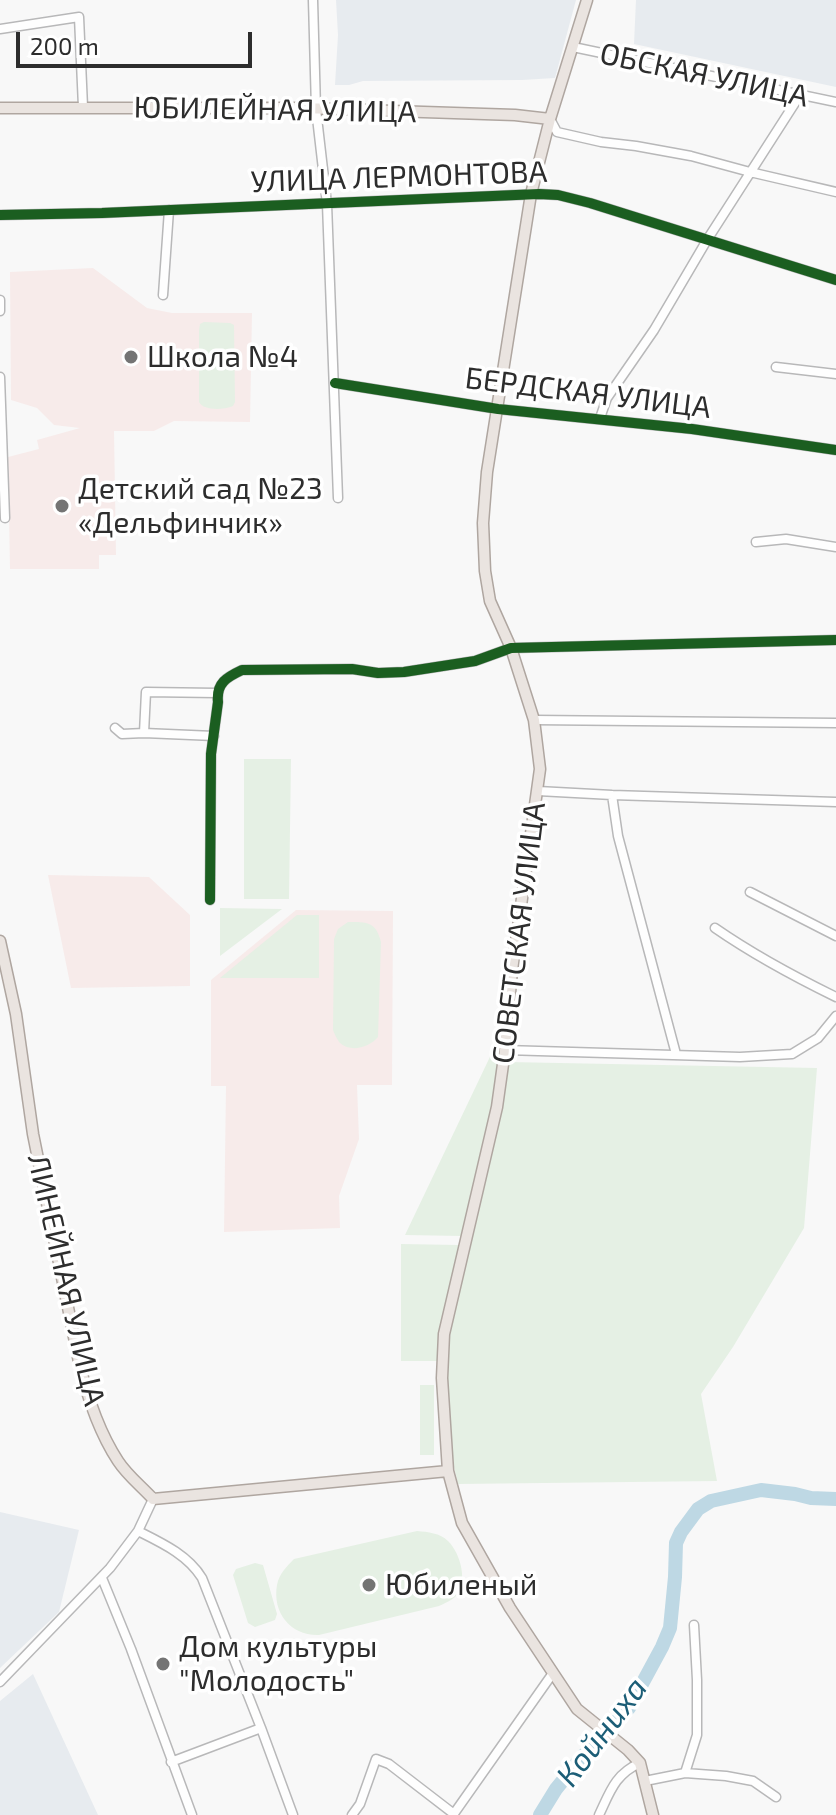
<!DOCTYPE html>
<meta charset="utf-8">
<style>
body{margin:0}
#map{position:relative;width:836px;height:1815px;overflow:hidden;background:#f8f8f8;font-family:"Exo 2",sans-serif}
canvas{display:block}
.scale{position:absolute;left:16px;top:32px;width:236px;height:36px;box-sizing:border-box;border:4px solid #2d2d2d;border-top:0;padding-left:10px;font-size:24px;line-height:28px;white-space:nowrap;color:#2d2d2d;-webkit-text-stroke:6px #fff;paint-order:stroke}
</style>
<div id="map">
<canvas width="836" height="1815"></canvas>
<div class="scale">200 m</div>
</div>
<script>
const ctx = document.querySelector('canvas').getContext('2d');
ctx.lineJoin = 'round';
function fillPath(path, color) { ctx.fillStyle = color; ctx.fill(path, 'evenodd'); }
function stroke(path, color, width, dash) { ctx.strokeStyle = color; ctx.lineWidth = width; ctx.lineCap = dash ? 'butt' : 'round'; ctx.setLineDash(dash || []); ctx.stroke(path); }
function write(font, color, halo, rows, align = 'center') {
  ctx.font = font + ' "Exo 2",sans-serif'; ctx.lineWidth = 7; ctx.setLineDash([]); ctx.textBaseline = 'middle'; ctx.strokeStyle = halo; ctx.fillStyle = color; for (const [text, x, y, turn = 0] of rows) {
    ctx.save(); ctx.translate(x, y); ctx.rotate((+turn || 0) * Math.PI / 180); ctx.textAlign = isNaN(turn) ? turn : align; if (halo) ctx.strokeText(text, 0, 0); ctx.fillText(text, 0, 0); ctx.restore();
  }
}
fillPath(new Path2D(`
 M336,0H576L555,78L522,80L363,81L349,85H335L338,35Z
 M636,0H836V87L634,44Z
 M0,1512L79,1530L59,1612L0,1668Z
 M33,1674L98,1815H0V1701Z`), '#e7ebef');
fillPath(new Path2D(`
 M93,268L147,308L172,313H252L250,422L174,421L154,431H114L116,555H99V569H10L8,457L39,449L37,440L80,428L54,425L37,408L11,400L10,272Z
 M48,875L149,877L190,915V986L71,988Z
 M296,910L393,911L392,1085H357L359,1139L339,1196L340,1228L224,1232L226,1086H211V980Z`), '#f7ebea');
fillPath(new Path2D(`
 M204,322L230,323L234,325L235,402L233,406C223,410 204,411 199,402V330L200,324Z
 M244,759H291L289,899H244Z
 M220,908L282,909L220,956Z
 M297,915H319V978H220Z
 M348,922C366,922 376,921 381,942L378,1037C370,1047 351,1053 340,1043C338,1041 334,1033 333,1030L334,939L338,929Z
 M498,1040L503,1043L491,1111L462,1236L405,1235Z
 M508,1062L817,1068L804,1228L733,1347L701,1394L717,1481L458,1484L450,1449L447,1413L445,1337L496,1133L504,1097Z
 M401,1244L459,1245L438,1335V1361H401Z
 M420,1385H434V1455H420Z
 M417,1531C428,1532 440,1533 448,1541C461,1554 468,1582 456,1596C451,1601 445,1603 439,1606L319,1635C291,1636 272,1613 277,1585C279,1574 287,1566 294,1559Z
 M255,1563L263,1565L277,1614L275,1620L255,1627L248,1623L233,1575L236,1569Z`), '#e5f0e4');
stroke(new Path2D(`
 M540,1815L556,1789L582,1757L629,1708L662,1647L670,1628L675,1577L676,1543L681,1532L698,1509L711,1501L761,1490L795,1494L811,1498L836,1499`), '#bed8e4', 14);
const minor = new Path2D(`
 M313,0L316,109L327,204L338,498
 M0,29L79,17L83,107
 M573,47L836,102
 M550,119L557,132L601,142L636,146L691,156L750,172L836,192
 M0,215L102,213L539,194L558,195L590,203L836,280
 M163,295L169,210
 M0,300V311
 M776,367L836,374
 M0,377L5,518
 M335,383L498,409L692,429L836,450
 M600,418L607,398L654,330L707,240L800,95
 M756,542L786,539L836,547
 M534,720L836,723
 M115,728L122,734L144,733
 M214,736L144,733L146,692L217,693
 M538,791L612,795L836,802
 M612,795L618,836L676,1054
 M750,892L836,936
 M210,900L211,754L218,702C216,683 227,677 242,670L352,669L378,673L404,672L475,661L511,648L836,640
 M715,928C754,955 793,976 836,997
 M505,1050L740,1057L792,1054L818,1038L836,1016
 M138,1531C162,1543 188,1555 202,1578L261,1728L293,1815
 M102,1578L131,1649L192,1815
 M0,1682L110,1568L138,1531L153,1499
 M171,1762L261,1728
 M685,1773L697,1735V1680L694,1625
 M645,1781L685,1773L726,1776L753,1781L776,1797
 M352,1815L360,1804L376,1759L389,1764L454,1814
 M453,1815L553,1673
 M599,1815C610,1792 615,1774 640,1763`);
const major = new Path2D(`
 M587,0L550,119L531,194L487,472L483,523L485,571L490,601L511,648L534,720L540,769L512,970L505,1050L497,1107L444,1334L442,1378L448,1471L462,1523L510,1608L577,1709L628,1750L640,1763L653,1815
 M0,108H302L515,115L550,119
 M0,941L16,1014L33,1134L79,1362C87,1396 99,1432 118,1461C127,1475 141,1486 153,1499L448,1471`);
stroke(minor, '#b8b8b9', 11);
stroke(major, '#afa6a0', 13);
stroke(minor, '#fefefe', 8);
stroke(major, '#eae4e0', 10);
stroke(new Path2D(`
 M0,215L102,213L539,194L558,195L590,203L836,280
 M335,383L498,409L692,429L836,450
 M210,900L211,754L218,702C216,683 227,677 242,670L352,669L378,673L404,672L475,661L511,648L836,640`), '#1b5e20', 10);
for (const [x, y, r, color] of [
 [131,357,8,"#747474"],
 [62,506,8,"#747474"],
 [369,1585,8,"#747474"],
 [163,1664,8,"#747474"]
]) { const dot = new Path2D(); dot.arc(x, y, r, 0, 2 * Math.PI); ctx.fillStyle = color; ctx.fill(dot); stroke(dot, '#fff', 3); }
write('30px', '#2d2d2d', '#fff', [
 ["ОБСКАЯ УЛИЦА",704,75,12],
 ["ЮБИЛЕЙНАЯ УЛИЦА",275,110,1],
 ["УЛИЦА ЛЕРМОНТОВА",399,177,-2],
 ["БЕРДСКАЯ УЛИЦА",588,393,7],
 ["СОВЕТСКАЯ УЛИЦА",519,933,-83],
 ["ЛИНЕЙНАЯ УЛИЦА",66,1280,77]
]);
write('30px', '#2d2d2d', '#fff', [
 ["Школа №4",147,357],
 ["Детский сад №23",78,489],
 ["«Дельфинчик»",78,523],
 ["Юбиленый",385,1585],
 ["Дом культуры",179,1647],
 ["\"Молодость\"",179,1681]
], 'left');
write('italic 32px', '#1c5e77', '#fff', [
 ["Койниха",602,1732,-53]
]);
</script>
